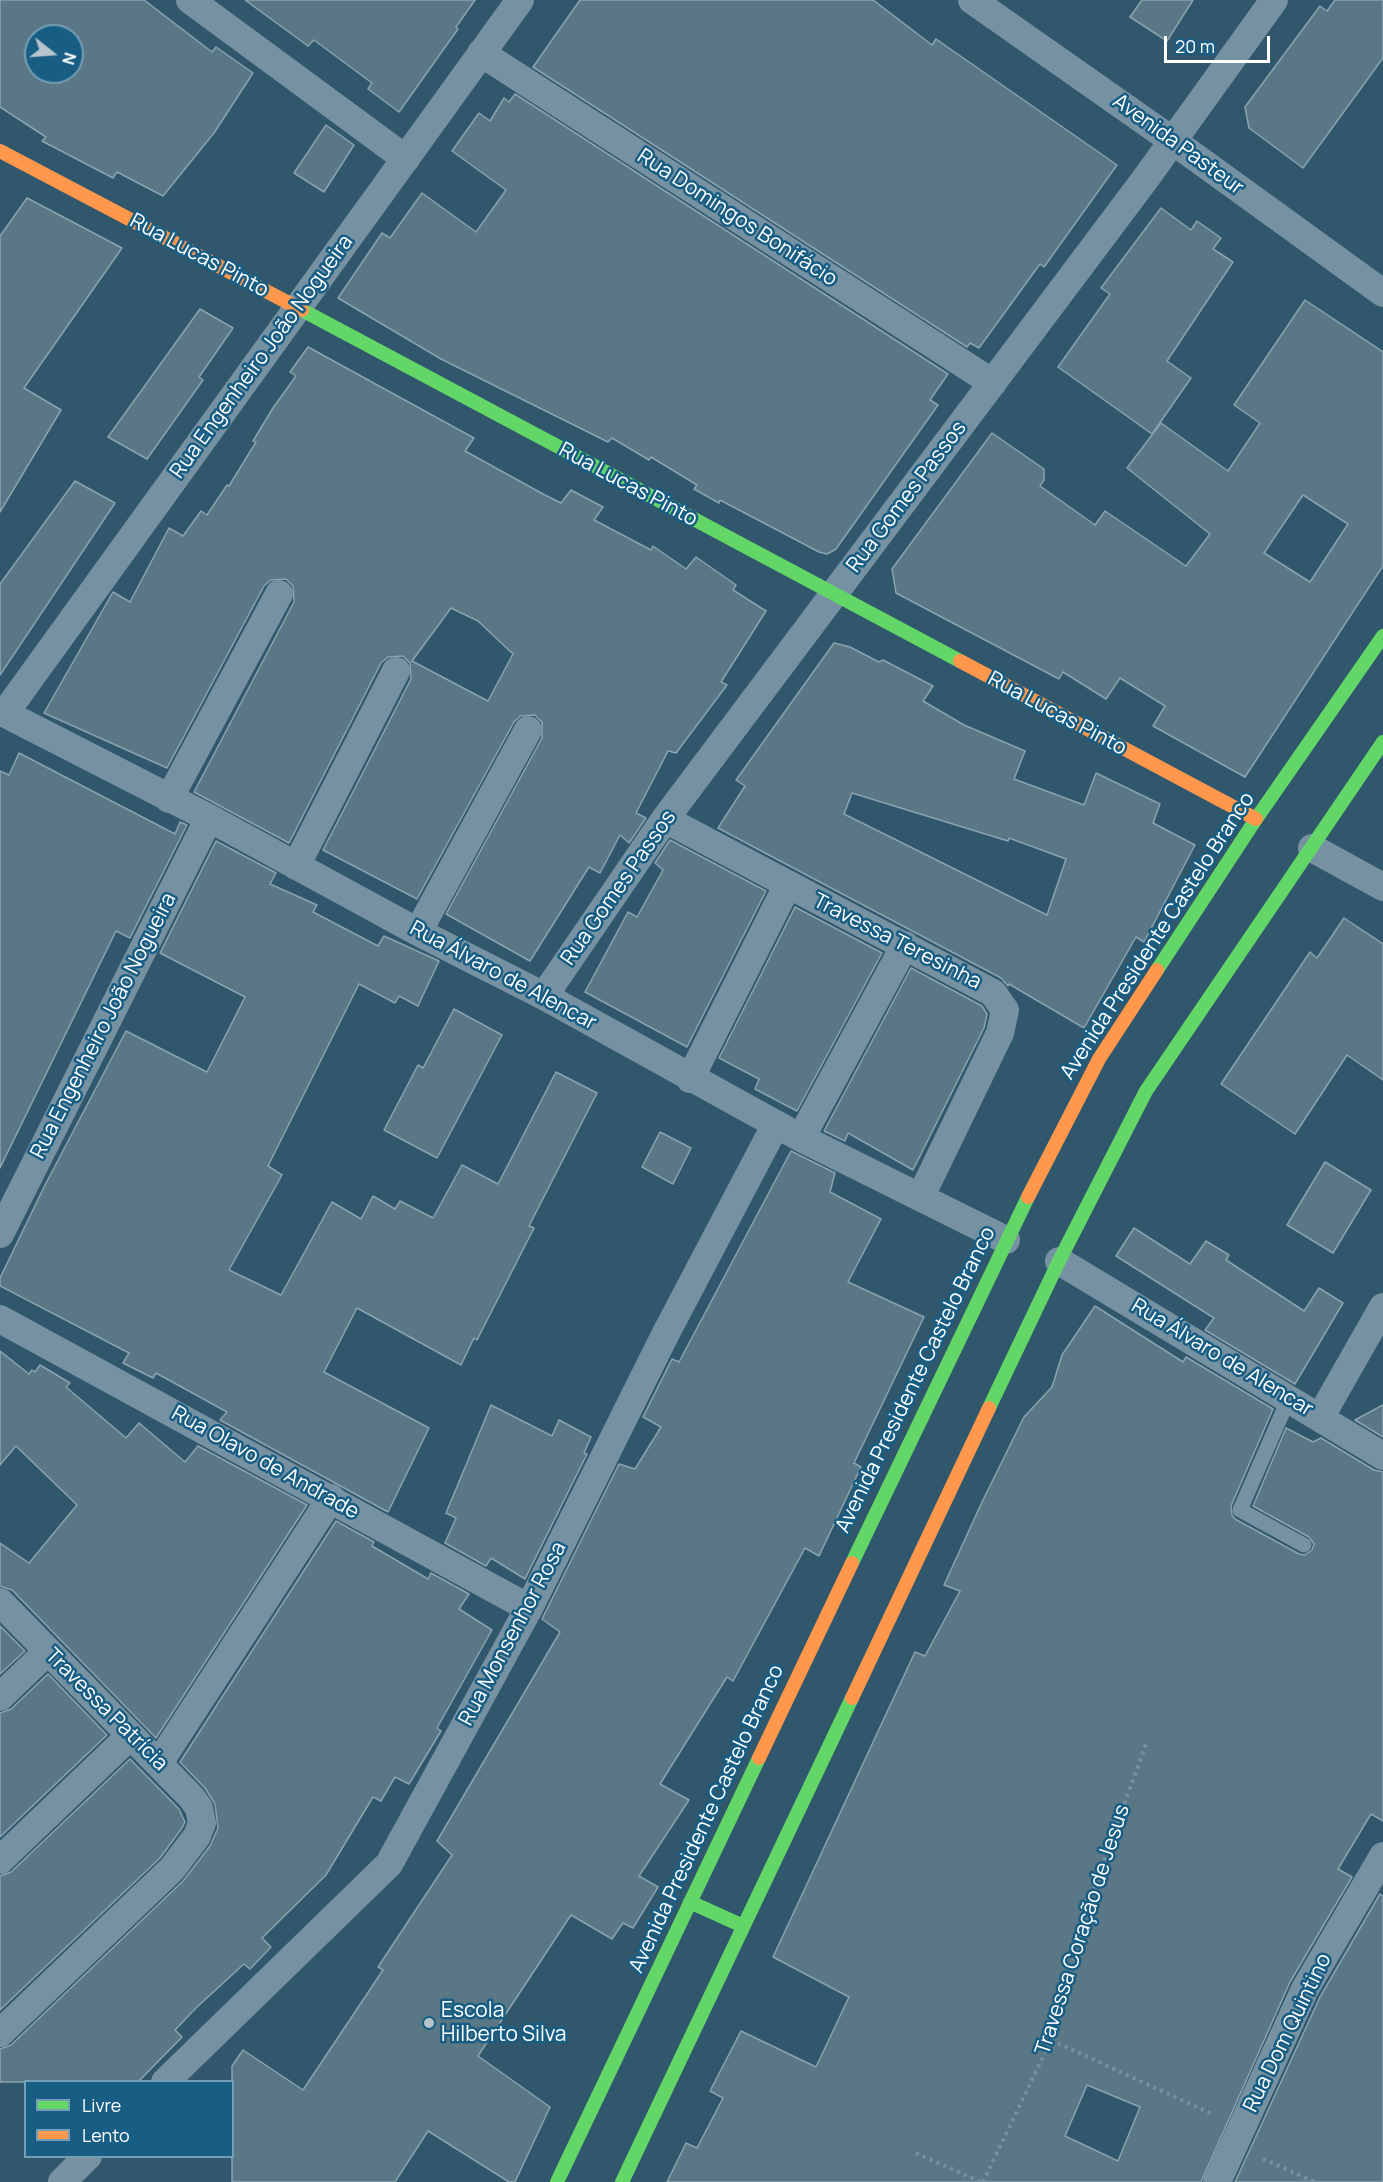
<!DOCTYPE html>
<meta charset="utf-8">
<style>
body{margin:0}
#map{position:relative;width:1383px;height:2182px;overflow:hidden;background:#30576c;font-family:Manrope,sans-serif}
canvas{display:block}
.legend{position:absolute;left:24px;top:2080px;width:210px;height:78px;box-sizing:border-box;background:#185e84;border:2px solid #749eb5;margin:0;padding:8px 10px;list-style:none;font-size:18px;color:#fff}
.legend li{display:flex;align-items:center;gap:12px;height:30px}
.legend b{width:30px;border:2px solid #749eb5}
.north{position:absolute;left:24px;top:24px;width:60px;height:60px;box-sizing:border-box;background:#185e84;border:2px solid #749eb5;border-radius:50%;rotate:107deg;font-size:16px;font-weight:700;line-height:24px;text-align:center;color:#fff}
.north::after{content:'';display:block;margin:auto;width:21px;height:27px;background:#b7c4cc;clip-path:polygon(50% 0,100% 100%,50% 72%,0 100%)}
.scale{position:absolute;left:1164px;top:36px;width:106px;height:27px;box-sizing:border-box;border:3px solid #fff;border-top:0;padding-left:8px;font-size:18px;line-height:21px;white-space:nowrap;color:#fff;-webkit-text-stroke:4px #185e84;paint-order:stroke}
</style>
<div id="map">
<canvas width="1383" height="2182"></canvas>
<ul class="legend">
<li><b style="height:8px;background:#63d668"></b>Livre</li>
<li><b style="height:8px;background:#ff974d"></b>Lento</li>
</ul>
<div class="north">N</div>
<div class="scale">20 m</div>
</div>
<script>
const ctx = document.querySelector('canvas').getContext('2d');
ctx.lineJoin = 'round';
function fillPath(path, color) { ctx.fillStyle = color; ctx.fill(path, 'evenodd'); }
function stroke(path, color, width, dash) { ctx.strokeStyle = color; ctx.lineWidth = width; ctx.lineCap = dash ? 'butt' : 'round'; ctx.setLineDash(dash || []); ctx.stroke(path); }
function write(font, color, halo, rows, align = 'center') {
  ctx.font = font + ' Manrope,sans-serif'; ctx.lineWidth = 5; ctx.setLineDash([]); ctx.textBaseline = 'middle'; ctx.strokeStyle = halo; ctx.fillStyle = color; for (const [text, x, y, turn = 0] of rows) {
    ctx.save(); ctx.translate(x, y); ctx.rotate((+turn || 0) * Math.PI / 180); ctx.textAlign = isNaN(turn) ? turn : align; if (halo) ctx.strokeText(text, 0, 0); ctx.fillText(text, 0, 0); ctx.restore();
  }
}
const building = new Path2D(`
 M0,0H144L212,52L216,47L253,73L214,133L163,196L117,172L113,178L42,141L46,137L0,107ZM36,36H72V72H36Z
 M245,0H475L456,27L458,29L399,112L368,89L372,83L314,40L308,46Z
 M580,0H873L932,45L936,39L1117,165L1044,267L1040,264L979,348L970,343L967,347L533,67Z
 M1142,0H1193L1167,41L1130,17Z
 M1335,0H1383V58L1303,168L1249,128L1245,107L1320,6L1327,11Z
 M515,94L948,374L930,400L938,405L836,549L827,554L819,552L720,500L719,503L694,489L697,485L651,457L649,460L612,438L608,442L441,359L338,298L382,233L390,238L422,193L476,232L506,190L452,151L479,113L490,121L504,98L509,102Z
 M326,125L354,145L324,192L294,173Z
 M27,198L122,248L24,388L61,410L0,512V236Z
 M1161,208L1191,230L1197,221L1221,238L1213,249L1233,262L1167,361L1191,378L1152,434L1058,367L1110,294L1101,288Z
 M1305,300L1383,352V566L1245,777L1153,726L1165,706L1120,678L1106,699L1063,672L1059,679L896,593L892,569L992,433L1044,469V480L1040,486L1095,525L1105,511L1186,566L1210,534L1127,468L1161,423L1228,471L1260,423L1234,405ZM1303,495L1348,524L1310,582L1264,553Z
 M200,309L233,328L199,377L203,380L147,459L108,437Z
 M308,347L474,438L465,451L543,494L561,503L571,490L603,507L594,520L651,550L653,546L686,569L696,557L736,585L733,590L766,611L721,682L727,685L676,753L668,751L636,813L646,818L629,843L620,835L600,873L589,867L530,961L446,914L542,738V722L535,715L520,716L514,722L417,899L323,850L411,679L410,663L403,656L388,657L381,663L289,843L194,792L294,602L293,586L286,579L271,580L264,586L167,768L44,713L113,592L130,602L169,528L183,536L201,511L207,515L227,485L229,486L256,442L253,441L273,408L296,376L290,372ZM451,608L478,621L513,654L488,701L412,661Z
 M75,481L115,503L0,675V584Z
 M834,643L850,647L879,662L883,660L933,686L923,701L964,725L1025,751L1014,779L1084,805L1096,773L1160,804L1153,823L1195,845L1144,942L1136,937L1084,1028L1009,984L1008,986L1001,978L718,828L745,786L736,780ZM852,793L1008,841L1009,838L1066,859L1047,915L844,814Z
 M19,753L175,834L180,822L187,825L130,938L116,931L0,1168V771L9,775Z
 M670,840L766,891L687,1047L585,992L628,912L637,917L663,870L655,863Z
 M216,841L276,873L270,884L317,905L313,912L378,946L384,936L439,961L418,1006L399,996L395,1003L359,984L268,1166L282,1175L229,1270L281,1295L332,1202L361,1219L373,1196L395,1209L400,1201L433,1218L462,1165L498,1184L556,1072L597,1093L529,1226L534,1228L477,1340L474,1338L461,1365L357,1308L324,1372L429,1428L388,1512L220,1420L227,1412L156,1373L153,1378L123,1363L129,1353L0,1286V1278L45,1185L126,1031L207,1072L245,997L160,953Z
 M795,907L882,953L797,1111L755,1089L759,1079L719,1058Z
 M1344,918L1383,944V1080L1347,1055L1295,1134L1221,1084L1310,952L1317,958Z
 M911,968L982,1006L987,1014L984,1028L913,1170L848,1133L845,1141L824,1131Z
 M454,1009L502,1035L437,1158L384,1130L418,1065L423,1068Z
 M660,1132L691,1148L673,1184L642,1167Z
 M791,1151L835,1173L830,1192L881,1219L848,1282L924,1317L854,1463L861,1467L819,1556L805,1548L733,1681L727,1677L660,1784L689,1800L639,1876L658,1887L633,1928L623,1923L612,1939L571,1915L478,2056L550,2107L515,2182H509L428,2131L395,2182H232V2066L243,2050L303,2090L383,1970L378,1967L452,1855L437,1841L560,1632L542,1619L619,1464L635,1469L661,1427L643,1417L672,1359L679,1362Z
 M1325,1162L1371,1190L1333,1253L1287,1225Z
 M1134,1228L1190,1264L1206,1241L1229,1255L1226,1260L1304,1311L1319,1288L1343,1303L1295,1384L1205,1330L1214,1318L1116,1256Z
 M1095,1306L1183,1362L1186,1357L1273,1409L1231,1506L1232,1515L1235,1519L1299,1554L1305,1555L1312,1550L1314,1544L1309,1537L1253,1506L1286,1428L1313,1442L1321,1438L1374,1470L1383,1472V1821L1371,1814L1338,1869L1352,1877L1290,1982L1201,2182H667L686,2143L697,2148L723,2098L710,2091L741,2031L816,2067L849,1997L773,1957L915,1652L925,1656L960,1591L944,1585L982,1502L1024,1417L1052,1387L1062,1355ZM1087,2085L1140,2107L1118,2161L1065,2136Z
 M0,1351L29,1374L32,1370L35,1372L40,1365L70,1383L66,1387L126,1438L139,1423L185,1462L198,1446L307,1505L156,1738L12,1590L0,1586V1543L29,1563L77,1505L16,1446L0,1465Z
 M491,1405L552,1436L559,1420L591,1437L584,1453L587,1454L525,1579L491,1558L486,1566L445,1543L456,1518L446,1513Z
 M1383,1405V1437L1355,1420Z
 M336,1521L374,1542L372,1546L428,1579L431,1573L469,1594L459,1609L492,1630L437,1728L441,1731L409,1784L395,1777L381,1801L373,1797L326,1875L262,1938L271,1947L250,1969L244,1964L197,2007L175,2030L182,2037L138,2082H0V2049L11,2045L183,1881L210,1846L218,1828L215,1804L205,1788L180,1762Z
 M0,1626L25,1651L0,1674Z
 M48,1674L107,1735L0,1837V1713L11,1709Z
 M130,1759L179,1809L185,1822L182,1828L160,1858L0,2010V1876L11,1872Z
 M1380,1894L1383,1896V2182H1235L1320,1997Z`);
fillPath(building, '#5a7786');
stroke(building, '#8aa3b0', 1.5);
stroke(new Path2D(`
 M1051,2040L1212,2114
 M916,2153L981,2182
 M1263,2159L1315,2182
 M983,2182L1051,2040L1095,1886L1147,1741`), '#7692a2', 4, [3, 4.5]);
stroke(new Path2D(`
 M1289,1398L1240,1510L1304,1545`), '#7692a2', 15);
stroke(new Path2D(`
 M190,0L406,159
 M972,0L1173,141L1383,293
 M481,53L993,383
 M0,711L209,818L418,932L544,996L801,1138L1006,1240
 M5,713L520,0
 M169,799L279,594
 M665,819L993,993L1005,1010L1000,1033L921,1196
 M1312,848L1383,887
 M296,866L396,671
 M418,932L528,730
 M544,996L665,819L1146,178L1274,0
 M690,1079L787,886
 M801,1138L905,945
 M0,1234L209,818
 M1059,1261L1383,1456
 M0,1319L529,1608
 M1321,1416L1383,1307
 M0,1602L192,1798L199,1808L202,1823L197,1836L172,1869L0,2033
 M0,1697L48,1651
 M159,1763L331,1498
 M0,1860L130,1736
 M165,2082L389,1864L529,1608L666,1333L776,1124
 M62,2182L88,2156
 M1217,2182L1305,1989L1383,1856`), '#7692a2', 28);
stroke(new Path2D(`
 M302,310L960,661
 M1157,970L1256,819L1383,636
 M989,1408L1059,1261L1146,1091L1383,742
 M852,1563L1028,1197
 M690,1902L743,1926
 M557,2182L759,1758
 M622,2182L852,1698`), '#63d668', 14);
stroke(new Path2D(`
 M0,151L302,310
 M960,661L1256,819
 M1028,1197L1099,1059L1157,970
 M852,1698L989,1408
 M759,1758L852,1563`), '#ff974d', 14);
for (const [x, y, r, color] of [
 [429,2023,6,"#b7c4cc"]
]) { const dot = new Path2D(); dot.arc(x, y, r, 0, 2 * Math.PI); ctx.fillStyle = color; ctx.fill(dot); stroke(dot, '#185e84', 2); }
write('21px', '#fff', '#185e84', [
 ["Avenida Pasteur",1178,145,36],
 ["Rua Domingos Bonifácio",737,218,33],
 ["Rua Lucas Pinto",199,256,28],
 ["Rua Engenheiro João Nogueira",262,357,-54],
 ["Rua Lucas Pinto",628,485,28],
 ["Rua Gomes Passos",907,497,-53],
 ["Rua Lucas Pinto",1057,714,28],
 ["Rua Gomes Passos",619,888,-55],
 ["Avenida Presidente Castelo Branco",1158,936,-57],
 ["Travessa Teresinha",897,942,27],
 ["Rua Álvaro de Alencar",503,976,28],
 ["Rua Engenheiro João Nogueira",104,1026,-63],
 ["Rua Álvaro de Alencar",1222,1358,31],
 ["Avenida Presidente Castelo Branco",916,1380,-64],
 ["Rua Olavo de Andrade",265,1463,29],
 ["Rua Monsenhor Rosa",513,1634,-62],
 ["Travessa Patrícia",106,1710,45],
 ["Avenida Presidente Castelo Branco",707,1819,-65],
 ["Travessa Coração de Jesus",1083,1930,-72],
 ["Rua Dom Quintino",1288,2033,-64]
]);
write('21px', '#fff', '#185e84', [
 ["Escola",441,2011],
 ["Hilberto Silva",441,2035]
], 'left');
</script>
